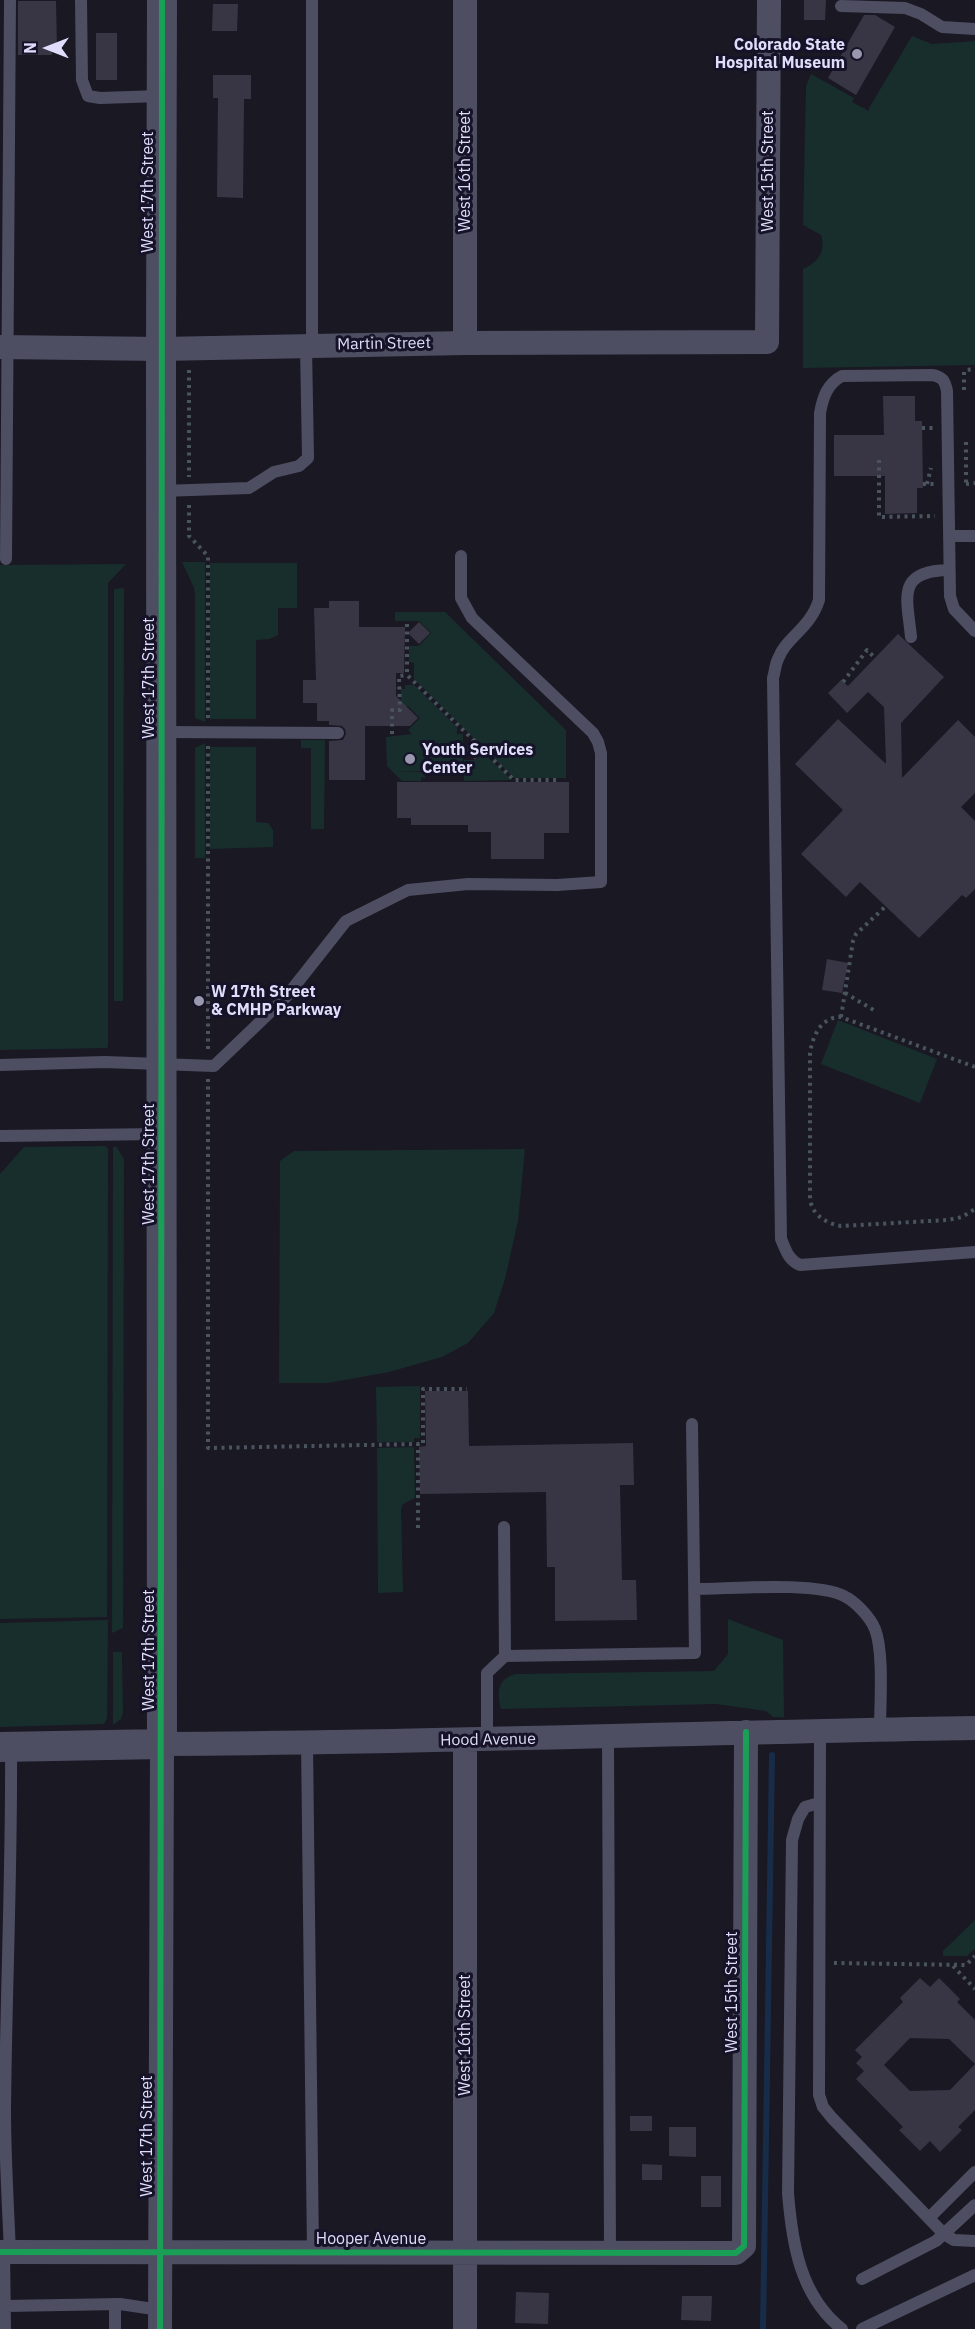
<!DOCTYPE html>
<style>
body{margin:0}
#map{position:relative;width:975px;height:2329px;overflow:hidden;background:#1a1823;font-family:"IBM Plex Sans",sans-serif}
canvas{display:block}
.north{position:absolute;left:18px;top:18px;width:60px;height:60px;-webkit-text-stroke:4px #161328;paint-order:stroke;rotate:270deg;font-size:16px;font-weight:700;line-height:24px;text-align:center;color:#dfddfb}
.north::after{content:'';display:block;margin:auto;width:21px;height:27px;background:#dfddfb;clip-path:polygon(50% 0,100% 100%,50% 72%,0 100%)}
</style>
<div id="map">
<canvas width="975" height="2329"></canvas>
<div class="north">N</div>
</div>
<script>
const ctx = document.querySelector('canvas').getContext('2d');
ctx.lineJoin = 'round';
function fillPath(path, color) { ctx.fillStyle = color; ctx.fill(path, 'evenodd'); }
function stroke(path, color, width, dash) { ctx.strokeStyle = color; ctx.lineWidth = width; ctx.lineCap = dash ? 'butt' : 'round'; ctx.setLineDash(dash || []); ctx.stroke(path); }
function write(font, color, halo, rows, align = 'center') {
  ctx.font = font + ' "IBM Plex Sans",sans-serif'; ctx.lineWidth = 6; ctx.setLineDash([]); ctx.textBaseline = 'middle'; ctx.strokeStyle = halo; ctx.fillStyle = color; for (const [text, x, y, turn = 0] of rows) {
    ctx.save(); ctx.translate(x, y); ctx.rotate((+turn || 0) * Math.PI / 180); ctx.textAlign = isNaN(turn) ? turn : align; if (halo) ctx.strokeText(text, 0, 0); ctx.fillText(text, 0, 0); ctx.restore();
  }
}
fillPath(new Path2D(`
 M912,36L932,44L975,41V365L803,368V269C818,262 826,252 821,235L803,225L806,86L811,74L854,98L852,102L869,111V108Z
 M182,562H205V722L195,718V595L194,588Z
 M210,563H297V608H278V635L269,639L256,640V719H210Z
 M126,564L108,583V1046L107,1048L0,1050V565Z
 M124,588L123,1001H114V589Z
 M395,612H445L566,730V778H514L414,679V663L409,662V646H419L431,633L419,621H395Z
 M405,685H414L457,727V734H463V771H396L425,772V778L421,777V781H402L387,766L386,737L412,734L408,730L420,718L408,706H401V689H405Z
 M301,740H325L324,829H311V748H301Z
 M205,743V858H195V748Z
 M210,747H256V822L268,823L273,830V847L210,849Z
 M483,753L512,780L464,781V760H476Z
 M838,1020L937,1059L920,1103L821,1064Z
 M106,1146L108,1149L107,1617L0,1619V1174L24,1147Z
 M116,1146L124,1159L123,1628L112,1633L113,1148Z
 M525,1149L518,1221L505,1279L494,1313L468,1343L442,1357L389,1372L328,1383H279L280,1161L294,1151Z
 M420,1386V1438H414V1442H377L376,1387Z
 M414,1447L415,1498L403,1504L401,1509L403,1592L378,1593L377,1448Z
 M728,1619L783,1640L784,1717H773L766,1711L716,1704L501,1709C497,1691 497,1680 515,1674L714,1671L728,1654Z
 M108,1620L107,1718L104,1724L0,1727V1623Z
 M113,1652H122L123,1712L121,1719L113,1725Z
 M975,1920V1949L967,1956H943V1951Z`), '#172e2d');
stroke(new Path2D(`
 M763,2329L772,1755`), '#172c49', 6);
fillPath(new Path2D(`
 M804,0H826L825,20H804Z
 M18,1H56L57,50H52V55H18Z
 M213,4H238L237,31H212Z
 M864,15H875L895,27L856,95L828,78Z
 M96,33H117V80H96Z
 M213,75H251V99H244L243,198L217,197L218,98H213Z
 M883,396H915V421H922L923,488H917V513L885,514V476H834V435H884Z
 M329,601H359V627H405L404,673H396V696L418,718L410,726H365V780H329V741L343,740L346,734L345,729L342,726L329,725V721H317V703H303V680H316L314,608H329Z
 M419,622L430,633L419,644L408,633Z
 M898,634L944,677L901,723L902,778L958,720L975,737V793L961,807L975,821V889L966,898L962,895L919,938L860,882L846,897L801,854L843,810L795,764L838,719L886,764L884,707L868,692L847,713L828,693L841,680L848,686Z
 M475,738L486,749L475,760L464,749Z
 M397,782H569V833H544V859H491V832H468V825H411V818H397Z
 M827,959L848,963L842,993L822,990Z
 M425,1391H468L469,1446L633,1443L634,1485H620L622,1580H636L637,1620L555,1621V1567H547L546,1492L420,1494L419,1447L426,1446Z
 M920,1978L930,1987L939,1978L960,1999L957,2002L975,2020V2064L949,2039L910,2038L884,2065L910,2091L950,2090L975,2064V2110L958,2127L962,2130L940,2152L930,2141L920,2151L899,2130L903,2127L856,2079L864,2071L856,2063L862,2057L855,2050L903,2002L900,1998Z
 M630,2116H652V2131H630Z
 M669,2127H696V2157L669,2156Z
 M642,2164L662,2165V2180H642Z
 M701,2176H721V2207H701Z
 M516,2292L549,2293L548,2324L515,2323Z
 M682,2296H712L711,2321L681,2320Z`), '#383644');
stroke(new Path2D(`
 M189,370V477
 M964,390V372L966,370L975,369
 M922,428H934
 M966,442V484
 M879,460V517L935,516
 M923,484H934
 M927,484L931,468
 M966,484L975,483
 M189,505V536L208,556V718
 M407,624V675L514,780H560
 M843,682L867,650L875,658
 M392,734V710H400L399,676L407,675
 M208,746V1051
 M845,993L877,1012
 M841,1017L853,941L856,934L885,907
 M975,1067L841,1017C821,1017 813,1035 810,1053V1199C812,1215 827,1224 841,1226L948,1220L962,1217L975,1209
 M208,1079V1448L418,1444
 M418,1528V1444H423V1389H467
 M834,1963L966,1965L975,1956
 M953,1966L975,1989`), '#49545f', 4, [3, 4.5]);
stroke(new Path2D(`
 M81,0L82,80L88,96L100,98L161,96
 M312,0V345
 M841,6L905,8L921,14L942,27L975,29
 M162,491L249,488L274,472L299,466L308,458L306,346
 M949,536H975
 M6,559L10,0
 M975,631L954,609L950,596L947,391C945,381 943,377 932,375L842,376C827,384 823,397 820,413L819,600C810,629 786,637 778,659C775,665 775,672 773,678L781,1239C786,1250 788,1260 800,1265L975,1252
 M911,637C907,597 896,571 949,570
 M162,732L338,733
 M0,1065L105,1062L214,1066L286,997L346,921L408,890L468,884L557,885L601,882V753L598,742L593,733L472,618L461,598V556
 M0,1136L161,1134
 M694,1589C730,1589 814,1581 844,1596C856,1602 870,1617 875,1629C884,1652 880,1704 880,1730
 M505,1656L695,1653L692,1424
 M820,1730L819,2095L823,2107L832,2118L944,2234L954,2240L975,2241
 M608,1737L610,2253
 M487,1740V1673L505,1656L504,1527
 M307,1743L313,2252
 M819,1803L805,1807L798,1819L792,1840L788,2193C792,2243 800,2296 842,2329
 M929,2218L975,2172
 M4,2252L5,2329
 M10,2252C8,2205 5,2157 5,2111C6,1989 12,1868 11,1747
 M862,2279L936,2241L975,2205
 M115,2304V2329
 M5,2306L120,2304L160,2310
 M862,2329L975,2275`), '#4e4e63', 12);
stroke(new Path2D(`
 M465,0V343
 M0,347L161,349L465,343L767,342L769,0
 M0,2252L736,2253L744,2246L746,1732
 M160,2329L162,1744C433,1743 704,1732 975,1728
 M465,2329V1741`), '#4e4e63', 24);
stroke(new Path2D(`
 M0,1747L162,1744L161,349L162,0`), '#4e4e63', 30);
stroke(new Path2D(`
 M0,2252L736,2253L744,2246L746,1732
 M160,2329C161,1553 162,776 162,0`), '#1a9f57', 6);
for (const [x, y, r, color] of [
 [857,54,6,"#9a98af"],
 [410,759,6,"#9a98af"],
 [199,1001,6,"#9a98af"]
]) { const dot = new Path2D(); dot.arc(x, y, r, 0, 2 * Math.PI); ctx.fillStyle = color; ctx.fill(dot); stroke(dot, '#161328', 2); }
write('bold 16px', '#dfddfb', '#161328', [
 ["Colorado State",845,45,"right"],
 ["Hospital Museum",845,63,"right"],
 ["Youth Services",422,750],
 ["Center",422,768],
 ["W 17th Street",211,992],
 ["& CMHP Parkway",211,1010]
], 'left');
write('16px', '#dfddfb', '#161328', [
 ["West 16th Street",465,171,-90],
 ["West 15th Street",768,171,-90],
 ["West 17th Street",148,192,-90],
 ["Martin Street",384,344,-1],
 ["West 17th Street",149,678,-90],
 ["West 17th Street",149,1164,-90],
 ["West 17th Street",149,1650,-90],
 ["Hood Avenue",488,1740,-1],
 ["West 15th Street",732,1992,-90],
 ["West 16th Street",465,2035,-90],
 ["West 17th Street",147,2136,-90],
 ["Hooper Avenue",371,2239]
]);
</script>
